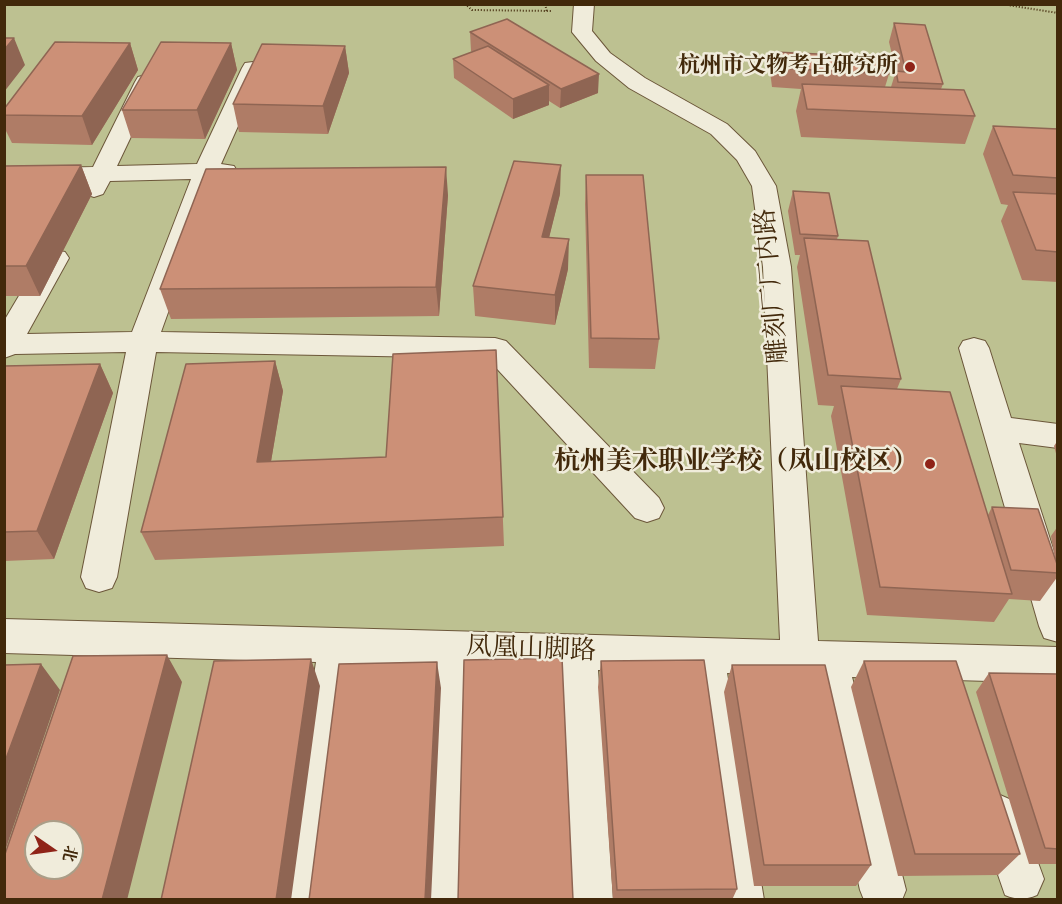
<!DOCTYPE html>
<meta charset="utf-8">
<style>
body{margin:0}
#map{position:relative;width:1062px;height:904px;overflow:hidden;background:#e8e1c7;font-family:"IM FELL DW Pica","Noto Serif SC",serif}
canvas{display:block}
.frame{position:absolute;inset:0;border:6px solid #42290b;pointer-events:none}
.north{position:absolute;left:24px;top:820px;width:60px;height:60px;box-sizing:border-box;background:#f0ecdb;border:2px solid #aa9e88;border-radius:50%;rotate:103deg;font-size:16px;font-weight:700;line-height:24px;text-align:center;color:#42290b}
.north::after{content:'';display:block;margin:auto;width:21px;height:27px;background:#8f2418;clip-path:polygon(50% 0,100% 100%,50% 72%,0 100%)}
</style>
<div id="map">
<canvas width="1062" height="904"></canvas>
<div class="frame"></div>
<div class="north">北</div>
</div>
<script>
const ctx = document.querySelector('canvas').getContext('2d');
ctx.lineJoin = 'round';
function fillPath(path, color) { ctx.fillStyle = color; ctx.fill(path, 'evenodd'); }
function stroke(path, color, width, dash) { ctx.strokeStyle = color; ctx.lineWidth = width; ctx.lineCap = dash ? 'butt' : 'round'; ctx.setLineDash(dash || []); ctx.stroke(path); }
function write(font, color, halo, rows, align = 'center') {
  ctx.font = font + ' "IM FELL DW Pica","Noto Serif SC",serif'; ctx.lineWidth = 5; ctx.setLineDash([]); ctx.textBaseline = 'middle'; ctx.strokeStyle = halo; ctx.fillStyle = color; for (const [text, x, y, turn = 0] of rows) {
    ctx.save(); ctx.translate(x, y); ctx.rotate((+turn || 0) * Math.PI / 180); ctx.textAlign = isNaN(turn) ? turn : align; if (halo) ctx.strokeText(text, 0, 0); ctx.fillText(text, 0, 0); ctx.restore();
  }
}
fillPath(new Path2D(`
 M5,5H1057V899L5,900ZM36,832H72V868H36Z`), '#bdc191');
const minor = new Path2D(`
 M574,4H594L592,31L610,53L645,78L727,124L755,151L776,186L791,267L818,641L1058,647V683L852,677L906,890L902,900H864L860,890L812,676L727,673L764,900H718L687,672L598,670L613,900H567L558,668L474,666L468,900H422L435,665L355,663L327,900H281L316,662L4,653V619L780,640L763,267L752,186L737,160L711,134L629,88L596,61L572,32Z
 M253,62L261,63L264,68L221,164L234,166L237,171L234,176L216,179L161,332L495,338L506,341L659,498L664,508L659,518L647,522L635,518L487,358L156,352L117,577L112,588L99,592L86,588L81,577L126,352L15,354L4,358V321L45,252L55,250L65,252L69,258L27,334L132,332L191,179L110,181L103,194L94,197L85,194L81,189L85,182L4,183V169L93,167L135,82L138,77L146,75L154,77L157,82L117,166L197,164L242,68L245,63Z
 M974,338L985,341L989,348L1011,418L1058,424V448L1019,443L1058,564V642L1044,638L1039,626L959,348L963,341Z
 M1000,795L1016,802L1044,879L1037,895C1025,900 1017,900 1005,895L978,817L984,802Z`);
stroke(minor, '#6c573a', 2);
stroke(new Path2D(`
 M465,4L472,10L552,11
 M545,4L547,12
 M1001,4L1058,13`), '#42290b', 2, [1, 2]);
fillPath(minor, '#f0ecdb');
fillPath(new Path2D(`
 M894,23L943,84L941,89L975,116L965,144L801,137L796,111L801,89L772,87L770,71L774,52L889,74L885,87H891L896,71L889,42Z
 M470,32L598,93L560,108L549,101V105L513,119L454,78L453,59L472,52L471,51Z
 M130,43L138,70L92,145L12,143L4,127V109Z
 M231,43L237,70L205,139L131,138L122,110Z
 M345,46L349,73L328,134L239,132L233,104Z
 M993,126L1058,129V282L1022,280L1001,221L1008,205L1001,204L983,154Z
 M81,165L92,194L40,296H4V166Z
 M586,175L659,339L655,369L589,368L585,204Z
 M793,191L838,236L837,239L901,379L897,389L988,515L992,507L1056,564L1051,536L1058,526V576L1040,601L1009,599L994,622L867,615L831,416L834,406L818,405L797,267L800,255H795L788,211Z
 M560,194L549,237L568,269L555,325L475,316L473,286Z
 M448,195L439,316L171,319L160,289Z
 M496,350L504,546L155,560L141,532L275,361L283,391L271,461L386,457Z
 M100,364L113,393L54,559L4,561V366Z
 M1058,440V461L1054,446Z
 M601,661L737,889L732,900H613L598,687Z
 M864,661L1020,854L998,875L898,876L851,687Z
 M732,665L871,865L856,886H754L724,692Z
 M989,673L1058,674V864H1029L976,692Z`), '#af7c66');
fillPath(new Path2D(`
 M14,38L25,65L4,92V50Z
 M130,43L138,70L92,145L82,116Z
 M231,43L237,70L205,139L197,110Z
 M345,46L349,73L328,134L323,106Z
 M599,74L598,93L560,108L561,89Z
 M549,85V105L513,119V99Z
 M81,165L92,194L40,296L26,266Z
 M561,165L560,194L542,266V237Z
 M446,167L448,195L439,316L436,287Z
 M569,239L568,269L555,325V295Z
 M275,361L283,391L266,491L257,462Z
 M100,364L113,393L54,559L37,531Z
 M167,655L182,682L127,900H102Z
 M311,659L320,686L291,900H276Z
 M437,662L441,688L431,900H425Z
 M41,664L60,690L4,854V764Z`), '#8f6553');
const building = new Path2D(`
 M507,19L599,74L561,89L470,32Z
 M894,23L925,25L943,84L898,82L896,71L906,72Z
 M4,38H14L4,50Z
 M55,42L130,43L82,116L4,115V109Z
 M161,42L231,43L197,110H122Z
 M262,44L345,46L323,106L233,104Z
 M488,46L549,85L513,99L453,59Z
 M774,52L884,57L889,74L776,68Z
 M802,84L964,90L975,116L807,109Z
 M993,126L1058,129V178L1013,175Z
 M514,161L561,165L542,237L569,239L555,295L473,286Z
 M81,165L26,266H4V166Z
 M446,167L436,287L160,289L206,169Z
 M586,175H643L659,339L591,338Z
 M793,191L829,193L838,236L800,234Z
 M1013,192L1058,194V252L1036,250Z
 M804,238L868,241L901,379L828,375Z
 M496,350L503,517L141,532L186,364L275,361L257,462L386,457L393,354Z
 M100,364L37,531L4,532V366Z
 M841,386L950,392L1012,594L880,587Z
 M992,507L1038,509L1058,567V573L1011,570Z
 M167,655L102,900H4V857L73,656ZM36,832H72V868H36Z
 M562,658L573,900H458L464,660Z
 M311,659L276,900H161L214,661Z
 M704,660L737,889L617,890L601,661Z
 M864,661H956L1020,854H915Z
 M437,662L425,900H309L339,664Z
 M41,664L4,764V665Z
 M732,665H825L871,865H764Z
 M989,673L1058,674V849L1045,848Z`);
fillPath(building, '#cc9077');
stroke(building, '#8f6553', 1.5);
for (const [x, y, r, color] of [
 [910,67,6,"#8f2418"],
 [930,464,6,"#8f2418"]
]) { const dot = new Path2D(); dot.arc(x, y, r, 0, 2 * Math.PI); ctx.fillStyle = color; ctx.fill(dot); stroke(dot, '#f0ecdb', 2); }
write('bold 22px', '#42290b', '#f0ecdb', [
 ["杭州市文物考古研究所",898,67]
], 'right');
write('26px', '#42290b', '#f0ecdb', [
 ["雕刻厂厂内路",774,286,-95],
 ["凤凰山脚路",531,651,2]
]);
write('bold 26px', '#42290b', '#f0ecdb', [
 ["杭州美术职业学校（凤山校区）",918,464]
], 'right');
</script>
